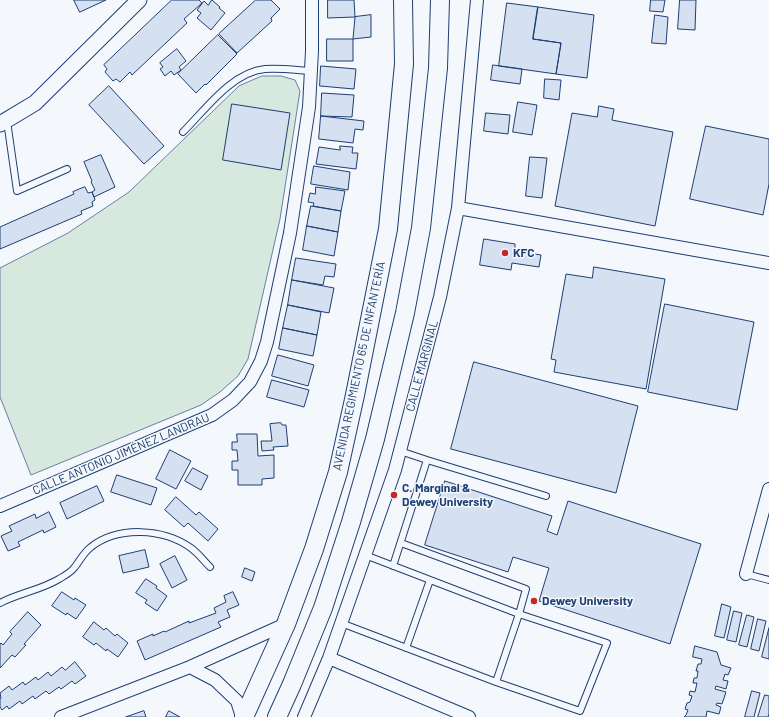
<!DOCTYPE html>
<meta charset="utf-8">
<style>
body{margin:0}
canvas{display:block;background:#f4f7fb}
</style>
<canvas width="769" height="717"></canvas>
<script>
const ctx = document.querySelector('canvas').getContext('2d');
ctx.lineJoin = 'round';
function fillPath(path, color) { ctx.fillStyle = color; ctx.fill(path, 'evenodd'); }
function stroke(path, color, width, dash) { ctx.strokeStyle = color; ctx.lineWidth = width; ctx.lineCap = dash ? 'butt' : 'round'; ctx.setLineDash(dash || []); ctx.stroke(path); }
function write(font, color, halo, rows, align = 'center') {
  ctx.font = font + ' Barlow,sans-serif'; ctx.lineWidth = 3; ctx.setLineDash([]); ctx.textBaseline = 'middle'; ctx.strokeStyle = halo; ctx.fillStyle = color; for (const [text, x, y, turn = 0] of rows) {
    ctx.save(); ctx.translate(x, y); ctx.rotate((+turn || 0) * Math.PI / 180); ctx.textAlign = isNaN(turn) ? turn : align; if (halo) ctx.strokeText(text, 0, 0); ctx.fillText(text, 0, 0); ctx.restore();
  }
}
const green = new Path2D(`
 M262,76H281L295,80L300,91L280,219L248,359L238,376L220,392L201,405L31,475L0,397V268L68,233L129,192L239,86Z`);
fillPath(green, '#d7e8df');
stroke(green, '#687fa3', 1);
const building = new Path2D(`
 M74,0H106L80,12Z
 M172,0H199L202,3L184,19L187,23L132,75L130,72L120,82L116,79L113,81L105,72L107,69L104,65Z
 M212,0L220,7L219,8L225,13L211,30L197,18L201,13L197,10L204,1L208,5Z
 M256,0H271L280,9L271,18L272,21L237,53L219,34Z
 M328,0H354L355,17L328,18Z
 M651,0H665L663,12L650,11Z
 M680,0H696L695,30L678,29Z
 M507,3L538,7L533,39L561,43L556,74L499,66Z
 M538,7L594,15L587,78L556,74L561,43L533,39Z
 M371,15V37L353,39L355,17Z
 M655,15L668,17L666,44L652,43Z
 M218,35L237,54L206,85L205,84L196,93L178,74Z
 M327,39H353V61H327Z
 M177,49L186,61L179,67L181,70L174,75L171,71L165,76L160,69L163,67L160,63Z
 M493,65L522,69L520,84L491,80Z
 M321,66L356,69L354,89L320,86Z
 M545,79L561,80L559,100L544,98Z
 M109,86L164,146L144,164L89,105Z
 M322,93L354,95L352,117L321,116Z
 M518,102L537,105L532,135L513,132Z
 M232,104L290,113L281,170L223,160Z
 M599,106L614,109L612,120L673,132L655,226L555,206L572,113L597,117Z
 M486,113L510,115L508,134L484,131Z
 M321,116L364,121L363,130L355,129L353,143L319,139Z
 M706,126L769,139V184L763,215L690,199Z
 M340,146L353,147L352,153H358L356,169L316,164L319,147L340,150Z
 M101,155L115,187L94,197L92,192L95,190L91,182L92,181L84,162Z
 M530,157L547,158L542,198L526,196Z
 M314,166L350,172L348,190L311,184Z
 M85,187L88,193L92,192L94,197L95,200L92,202L93,206L81,211L82,214L0,249V227L74,194L73,192Z
 M316,187L345,191L341,211L313,206L314,203L308,202L310,193L315,194Z
 M311,206L341,211L338,232L307,226Z
 M307,226L338,232L334,256L303,250Z
 M484,239L515,244V251L541,255L539,267L512,263L511,270L480,265Z
 M296,258L336,264L334,277L325,276L323,285L292,280Z
 M594,267L665,279L646,389L554,372L556,360L551,359L566,274L592,278Z
 M292,280L334,288L329,313L288,305Z
 M665,304L754,322L737,410L648,392Z
 M288,305L321,312L317,335L283,328Z
 M283,328L317,335L313,356L279,349Z
 M278,355L314,365L308,386L272,376Z
 M474,362L638,406L616,493L451,449Z
 M272,380L309,390L304,407L267,397Z
 M281,423L282,425H286L288,446L273,447L274,450L262,451L261,441H272L270,424Z
 M237,434H257L258,456L274,455V478L262,479V485H238V470H232V461H238L237,450H232V442H237Z
 M170,450L191,461L176,489L156,479Z
 M193,468L208,476L201,490L185,481Z
 M117,475L157,488L151,505L111,492Z
 M445,481L552,516L547,531L557,535L568,501L701,544L670,644L539,601L549,568L513,557L508,572L425,545Z
 M97,486L104,501L67,519L60,503Z
 M176,497L196,515L199,512L218,529L208,541L188,523L184,527L165,510Z
 M49,512L56,527L44,533L43,530L18,542L20,546L8,551L1,536L12,531L9,526L35,514L36,518Z
 M145,550L149,567L123,573L119,556Z
 M175,556L187,580L172,588L160,564Z
 M245,568L255,572L252,581L242,577Z
 M146,579L157,586L156,588L167,596L157,611L145,603L147,600L136,593Z
 M62,592L74,600L75,598L86,605L76,619L67,613L66,615L52,606Z
 M233,592L239,605L227,610L230,617L218,622L221,627L145,660L137,641L153,634V636L164,631L165,632L189,621V623L216,613L214,608L226,602L224,596Z
 M722,604L731,607L724,638L715,636Z
 M734,611L742,613L736,642L727,640Z
 M28,612L41,625L24,644L26,645L15,657L12,655L0,668V644L1,643L3,645L12,634L10,632Z
 M747,615L754,617L747,647L739,645Z
 M758,619L766,621L759,651L751,649Z
 M94,622L104,630L106,628L115,636L117,634L128,643L118,657L107,649L106,651L96,643L94,645L83,637Z
 M769,628V659L762,657Z
 M695,646L717,652L721,665L731,668L728,675L725,674L723,680L728,681L726,689L716,686L715,689L726,692L722,704L717,703L716,705L721,707L719,714L707,711L706,717H684L686,715L688,710L685,709L687,703L690,702L692,696L689,695L690,691L695,692L697,683H693L694,678H697L698,671H696L698,664H701L702,659L693,657Z
 M75,662L86,676L75,684L72,681L61,689L59,687L49,694L46,691L35,699L33,696L22,704L20,701L9,709L7,706L2,710L0,707V699L1,698L0,693L9,686L12,690L23,682L25,685L36,677L38,680L48,672L51,676L62,667L65,670Z
 M752,691L760,693L754,717H745Z
 M765,695L769,696V714L768,717H758Z
 M144,711L146,717H126Z
 M169,711L180,717H166Z`);
fillPath(building, '#d5e0f0');
stroke(building, '#1d3f73', 1);
const service = new Path2D(`
 M7,121L17,191L67,169
 M183,132C205,110 232,72 265,69C280,68 296,70 311,71
 M427,460L546,496
 M401,543L526,589L519,614L607,643L580,711L496,682
 M393,566L427,460L400,451
 M746,574L769,580
 M0,603C19,593 41,590 59,579C64,576 70,573 74,568C79,562 84,552 91,547C118,526 163,528 191,548C198,553 204,561 210,567
 M341,623L496,682L519,614L365,555
 M406,648L430,580`);
const minor = new Path2D(`
 M458,208L769,263
 M0,506L212,415L233,400L250,382L261,361L267,342L290,233L309,107L312,51V0
 M746,574L769,489
 M329,658L469,717
 M190,667L215,680L237,701L242,717
 M61,717L190,667L286,624
 M304,717L329,658L395,470L440,297L458,208L477,0`);
const tertiary = new Path2D(`
 M0,124L35,103L139,0`);
const primary = new Path2D(`
 M244,717L286,624L314,549L338,472L355,395L388,229L404,64L403,0
 M277,717L292,684L323,608L351,522L375,439L405,313L421,228L438,68L440,0`);
stroke(service, '#1d3f73', 8);
stroke(minor, '#1d3f73', 14);
stroke(tertiary, '#1d3f73', 17);
stroke(primary, '#1d3f73', 20);
stroke(service, '#f4f7fb', 6);
stroke(minor, '#f4f7fb', 12);
stroke(tertiary, '#f4f7fb', 15);
stroke(primary, '#f4f7fb', 18);
for (const [x, y, r, color] of [
 [505,253,4,"#c62828"],
 [394,495,4,"#c62828"],
 [534,601,4,"#c62828"]
]) { const dot = new Path2D(); dot.arc(x, y, r, 0, 2 * Math.PI); ctx.fillStyle = color; ctx.fill(dot); stroke(dot, '#f4f7fb', 1.5); }
write('bold 12px', '#1d3f73', '#f4f7fb', [
 ["KFC",513,253],
 ["C. Marginal &",402,488],
 ["Dewey University",402,502],
 ["Dewey University",542,601]
], 'left');
write('12px', '#1d3f73', '#f4f7fb', [
 ["AVENIDA REGIMIENTO 65 DE INFANTERÍA",359,366,-78],
 ["CALLE MARGINAL",422,366,-75],
 ["CALLE ANTONIO JIMÉNEZ LANDRAU",121,454,-23]
]);
</script>
